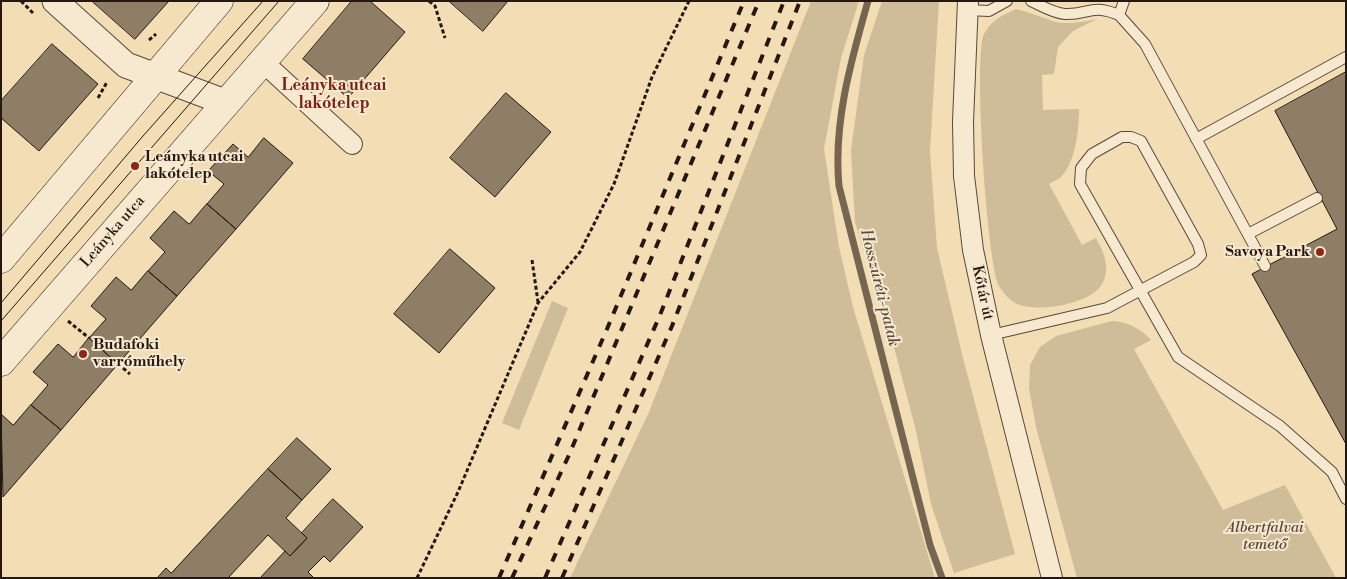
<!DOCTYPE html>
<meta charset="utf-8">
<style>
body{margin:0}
#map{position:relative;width:1347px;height:579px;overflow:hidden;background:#f2ddb5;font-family:"Libre Bodoni",serif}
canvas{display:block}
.frame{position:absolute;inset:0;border:2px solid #241810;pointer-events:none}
</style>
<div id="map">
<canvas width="1347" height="579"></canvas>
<div class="frame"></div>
</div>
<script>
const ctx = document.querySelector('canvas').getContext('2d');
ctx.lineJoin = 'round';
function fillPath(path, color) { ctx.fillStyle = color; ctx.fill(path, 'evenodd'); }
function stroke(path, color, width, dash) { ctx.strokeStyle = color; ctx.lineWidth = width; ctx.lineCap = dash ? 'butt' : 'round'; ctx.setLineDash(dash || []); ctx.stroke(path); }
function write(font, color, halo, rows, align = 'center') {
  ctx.font = font + ' "Libre Bodoni",serif'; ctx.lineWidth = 4; ctx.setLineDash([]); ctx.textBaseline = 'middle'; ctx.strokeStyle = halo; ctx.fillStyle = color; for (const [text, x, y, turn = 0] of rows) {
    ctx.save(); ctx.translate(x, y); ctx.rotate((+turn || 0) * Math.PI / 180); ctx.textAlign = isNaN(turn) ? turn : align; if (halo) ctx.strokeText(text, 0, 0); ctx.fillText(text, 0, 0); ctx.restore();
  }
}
fillPath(new Path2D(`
 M811,1H859L841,58L824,149L839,247L853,307L935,578H570L649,412Z
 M882,1H939L930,151L937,248L963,358L1015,554L954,573L931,504L916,431L895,351L855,222L851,150L864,55Z
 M1016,9C1029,12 1038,16 1050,20C1064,26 1082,22 1097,19L1073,31L1058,47L1054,74L1042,75L1043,110L1079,109C1079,129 1076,160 1062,176C1060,179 1053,181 1049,184L1082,245L1096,238C1104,253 1111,268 1102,284C1091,305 1030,315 1012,301C1008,298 1002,291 999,286C987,264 973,54 984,34C991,20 1003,15 1016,9Z
 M552,301L568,308L519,430L502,423Z
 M1112,321C1128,322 1140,328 1151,340L1134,349L1223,510L1285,485L1336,578H1077L1036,427L1029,388L1030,365L1040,347L1056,336Z`), '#cfbc99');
stroke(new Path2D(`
 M868,1C851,61 833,123 839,186L930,545L942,578`), '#766651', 7);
const building = new Path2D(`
 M92,1H169L135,39Z
 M352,1H370L405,32L348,98L303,59Z
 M449,1H508L483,31Z
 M52,44L98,84L39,151L1,118V101Z
 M1346,72V444L1252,274L1337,229L1275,111Z
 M506,93L551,132L495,197L450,158Z
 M264,138L293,163L236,229L207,204L224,184L208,171L233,144L248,157Z
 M207,204L236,229L177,296L148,271L165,252L150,238L174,211L189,224Z
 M450,249L495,288L439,353L394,314Z
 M148,271L177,296L118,364L89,338L106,319L91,306L116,277L131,290Z
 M89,338L118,364L61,430L31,405L48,385L33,372L58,344L73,357Z
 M31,405L61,430L3,497L1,414L13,425Z
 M297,438L331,469L302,500L268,469Z
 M268,469L302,500L286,518L307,538L290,556L268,535L228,578H157L166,568L171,573Z
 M333,499L363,527L330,562L324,556L308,572L314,578H260L285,551L290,556L307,538L302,533Z`);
fillPath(building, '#8f7e66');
stroke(building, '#241810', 1);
const service = new Path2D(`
 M1031,1C1042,6 1053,13 1065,14C1089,15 1091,3 1119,15
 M1124,1L1119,15L1145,44L1265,266
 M968,10L989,11L1007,1
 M1196,139L1346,57
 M1248,234L1317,198
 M991,335L1107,308L1194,262L1201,255L1198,244L1141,141L1131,137H1122L1092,154L1081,168L1080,184L1178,357L1280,426L1332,472L1346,499`);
const minor = new Path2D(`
 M968,1L963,122L964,176L973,250L991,335L1052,578
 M263,62L352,144`);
const tertiary = new Path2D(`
 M55,1L126,65L227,103`);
const secondary = new Path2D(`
 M1,259L219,1
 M1,362L315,1`);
stroke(service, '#584939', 12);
stroke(minor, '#584939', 22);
stroke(tertiary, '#584939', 27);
stroke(secondary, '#241810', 29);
stroke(new Path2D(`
 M21,1L33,13
 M429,1L435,6L445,38
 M149,40L156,34
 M98,98L107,82
 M532,260L538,302
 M68,321L89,338
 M118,364L130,374
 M417,578L458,492L538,303L580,252L614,184L652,77L689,1`), '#241810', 3, [4, 2.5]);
stroke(service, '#f7e9cf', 10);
stroke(minor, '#f7e9cf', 20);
stroke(tertiary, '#f7e9cf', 25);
stroke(secondary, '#f7e9cf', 28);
stroke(new Path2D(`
 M1,303L143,136L263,1
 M1,321L279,1`), '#241810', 1);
stroke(new Path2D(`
 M499,578L607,329L744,1
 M512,578L569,455L759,1
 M545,578L660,315L784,1
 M562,578L672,326L800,1`), '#241810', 4, [9, 9]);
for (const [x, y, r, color] of [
 [135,166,5,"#8f2418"],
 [1320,252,5,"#8f2418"],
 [83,354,5,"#8f2418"]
]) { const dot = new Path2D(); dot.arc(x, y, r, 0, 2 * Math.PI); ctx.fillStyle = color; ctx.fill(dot); stroke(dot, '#f7e9cf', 2); }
write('bold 15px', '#241810', '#f7e9cf', [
 ["Leányka utcai",145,157],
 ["lakótelep",145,174],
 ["Savoya Park",1310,252,"right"],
 ["Budafoki",93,345],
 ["varróműhely",93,362]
], 'left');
write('15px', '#241810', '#f7e9cf', [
 ["Leányka utca",113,232,-49],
 ["Kőtár út",982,293,78]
]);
write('italic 15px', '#574939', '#f7e9cf', [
 ["Albertfalvai",1265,528],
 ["temető",1265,545]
]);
write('bold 16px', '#7a1f14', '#f7e9cf', [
 ["Leányka utcai",334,86],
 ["lakótelep",334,104]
]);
write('italic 16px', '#5a4c3c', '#f7e9cf', [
 ["Hosszúréti-patak",879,288,76]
]);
</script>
